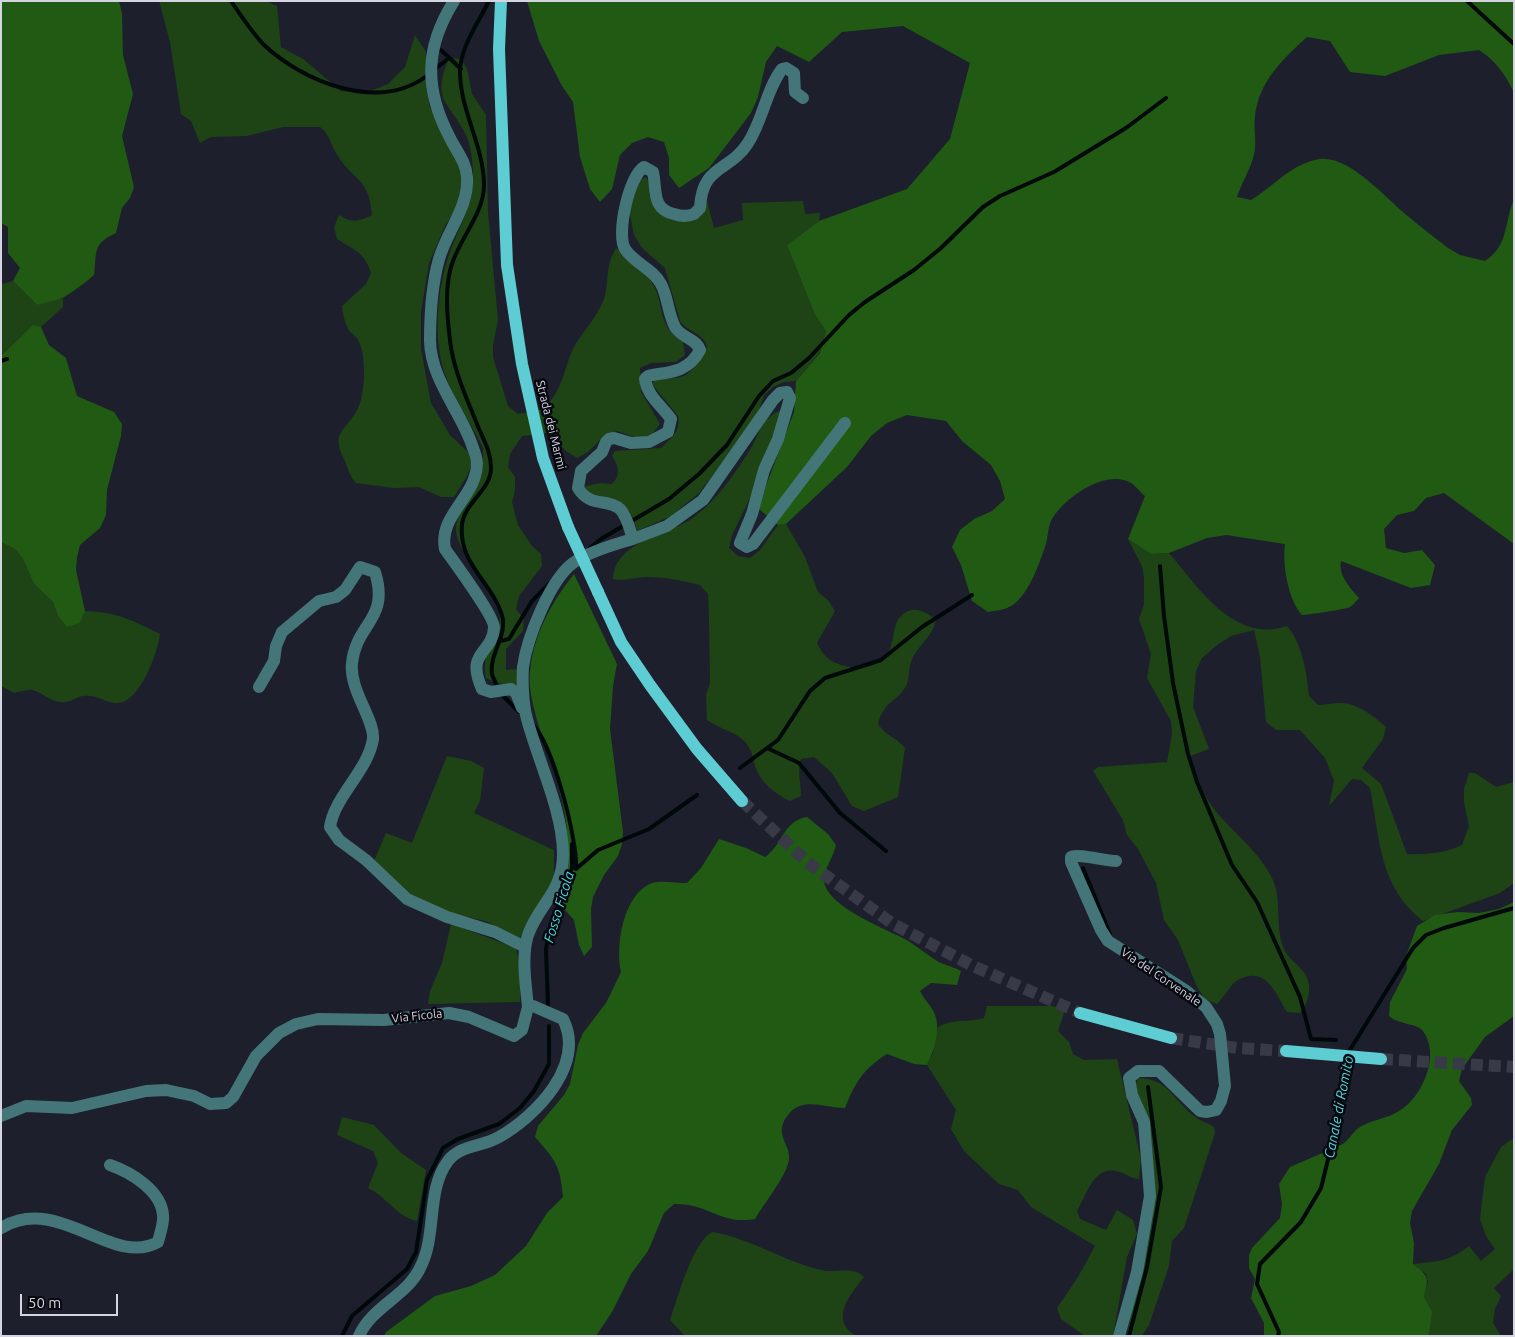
<!DOCTYPE html>
<style>
body{margin:0}
#map{position:relative;width:1515px;height:1337px;overflow:hidden;background:#1d1f2d;font-family:Ubuntu,sans-serif}
canvas{display:block}
.frame{position:absolute;inset:0;border:2px solid #d4d5e0;pointer-events:none}
.scale{position:absolute;left:20px;top:1294px;width:98px;height:22px;box-sizing:border-box;border:2px solid #d4d5e0;border-top:0;padding-left:6px;font-size:15px;line-height:18px;white-space:nowrap;color:#d4d5e0;-webkit-text-stroke:4px #080910;paint-order:stroke}
</style>
<div id="map">
<canvas width="1515" height="1337"></canvas>
<div class="frame"></div>
<div class="scale">50 m</div>
</div>
<script>
const ctx = document.querySelector('canvas').getContext('2d');
ctx.lineJoin = 'round';
function fillPath(path, color) { ctx.fillStyle = color; ctx.fill(path, 'evenodd'); }
function stroke(path, color, width, dash) { ctx.strokeStyle = color; ctx.lineWidth = width; ctx.lineCap = dash ? 'butt' : 'round'; ctx.setLineDash(dash || []); ctx.stroke(path); }
function write(font, color, halo, rows, align = 'center') {
  ctx.font = font + ' Ubuntu,sans-serif'; ctx.lineWidth = 5; ctx.setLineDash([]); ctx.textBaseline = 'middle'; ctx.strokeStyle = halo; ctx.fillStyle = color; for (const [text, x, y, turn = 0] of rows) {
    ctx.save(); ctx.translate(x, y); ctx.rotate((+turn || 0) * Math.PI / 180); ctx.textAlign = isNaN(turn) ? turn : align; if (halo) ctx.strokeText(text, 0, 0); ctx.fillText(text, 0, 0); ctx.restore();
  }
}
fillPath(new Path2D(`
 M159,1H265L277,6L281,47L303,59L341,91L366,93L388,84L405,67L415,35L426,52L429,105L455,154L463,175L457,209L446,224L429,263L421,312V349L431,403L450,435L468,452L472,464L467,476L454,497H441L419,487L394,488L356,483C348,474 349,469 344,459C331,433 344,432 356,412C362,402 363,390 364,378C364,367 364,350 358,340C357,337 353,334 350,332C345,324 343,315 342,306L366,284L371,273C364,251 355,251 337,239L334,227L339,215C351,223 359,222 372,215C369,177 354,182 338,156C330,144 331,136 320,127H283L247,136L211,137L200,143L191,121L181,114L170,42Z
 M449,58L461,59L467,69L472,94L486,115L488,212L498,320L493,345V357L508,406L518,414C525,412 537,413 543,408C561,395 564,370 572,351C580,333 596,320 604,299C610,280 604,269 616,248C627,258 642,268 650,280C667,302 654,325 683,342L685,355L676,362L651,363L640,368L641,392L660,424L652,434L641,439L617,431L605,435L588,452L577,458L566,451L549,433L522,436L510,454L508,467L515,477V490L512,502L518,525L532,546L541,554L542,566L519,596L516,609L524,619L523,631L506,649V670L518,669V686L497,683L486,678C479,647 505,640 499,610C493,579 457,555 456,530C456,510 474,492 481,475C484,467 483,456 483,448C472,424 452,396 445,374C433,340 437,295 447,261C455,233 475,205 473,174C473,163 471,148 467,137C451,102 430,103 449,58Z
 M646,177C654,187 651,200 657,211C659,216 666,217 671,218C695,225 701,222 706,197L714,228L743,220L742,203L803,201L805,214L820,213L819,221L787,245L815,315L826,331L820,352L796,381L784,382L773,387L764,395L756,419L699,493L671,516L637,531C631,500 613,500 586,492L582,487L600,483L612,484C621,475 619,466 612,456L615,451L661,448C671,438 681,432 678,416L652,384L655,379C663,378 673,379 681,377C692,374 704,356 707,346C703,333 688,332 680,321L665,268L642,248L634,235L629,210L640,180Z
 M13,281L37,305L50,299L63,298V307L41,327L33,326L1,356V284Z
 M779,411L781,413L752,494L732,535L729,548L738,556L750,558L760,550L778,525L786,524L805,557L818,592L828,600L835,611L817,643C824,657 830,662 845,666C861,670 881,667 889,651C896,637 891,619 908,611C918,607 927,613 936,619C932,639 917,645 911,662C908,670 910,681 905,688C894,704 885,700 878,724C887,737 895,736 905,748L898,797L864,811L852,806L832,773L814,757L801,759C797,772 801,782 801,796L790,801C775,794 760,782 755,766C753,758 752,751 747,744C738,732 719,729 707,720L706,695L710,683L709,619L708,594L700,585C684,581 665,577 648,577C635,576 627,582 613,579C615,540 669,536 694,517C717,500 733,476 748,453C760,436 759,420 779,411Z
 M1128,539L1151,554L1169,553C1199,588 1234,644 1287,626C1302,643 1307,673 1309,696L1318,705C1326,705 1333,703 1341,703C1357,703 1375,717 1386,727L1383,739L1362,768L1381,784L1407,854C1425,855 1446,853 1462,845L1469,826L1464,802V789L1469,773H1475L1496,787L1514,782V883L1500,893L1423,921C1379,887 1380,839 1370,788L1361,780L1352,779L1329,806L1334,781L1325,758L1300,730H1276L1266,722L1260,657L1254,630L1231,636L1217,645L1202,658L1196,671L1193,707L1209,749L1190,756C1196,773 1201,790 1211,805C1229,830 1258,849 1272,878C1283,901 1274,926 1284,949C1288,958 1295,962 1301,969C1314,982 1310,1001 1300,1013L1287,1012C1278,998 1270,973 1249,976C1243,977 1236,980 1232,985C1227,991 1223,998 1217,1004L1206,1000L1197,987L1178,940L1164,920L1156,883L1138,849L1127,835L1123,820L1093,771L1098,767L1167,762L1172,734L1171,721L1147,678L1151,654L1139,619L1144,604V578L1142,566Z
 M1,542L15,549L23,559L34,584L53,602L58,616L80,623L85,611C117,612 132,620 160,634C158,652 142,695 123,702C111,706 102,697 90,696C79,694 74,701 65,702C53,704 43,693 33,690C28,689 20,692 14,693L1,686Z
 M447,756L471,761L484,768L480,801L474,813L554,850V878L520,938L485,921L442,911L401,889L374,861L386,833L412,843Z
 M451,924L516,948L520,966V1002L428,1004L430,991L442,963Z
 M987,1006H1052L1065,1010L1058,1031L1069,1042L1073,1054L1084,1060L1117,1059L1141,1159L1139,1179C1131,1178 1128,1175 1120,1172C1094,1163 1087,1194 1077,1211L1080,1219L1106,1230L1117,1210L1133,1220L1137,1234L1127,1257L1113,1336H1085L1061,1319L1057,1308L1078,1277L1095,1246L1031,1207L1018,1190L999,1184L964,1151L951,1129L956,1110L927,1065L933,1053L938,1027C953,1018 968,1023 984,1018Z
 M1138,1078C1168,1078 1173,1100 1194,1116C1200,1121 1208,1123 1214,1127L1215,1133L1184,1228L1172,1241L1169,1266L1149,1325L1142,1336H1127L1151,1212L1136,1084Z
 M342,1117L374,1125L401,1153L426,1170L417,1221C397,1217 386,1196 368,1188L378,1163L373,1151L337,1135Z
 M1514,1138V1269L1494,1288L1501,1296L1495,1309L1493,1323L1501,1336H1429L1431,1321L1424,1297L1428,1282L1426,1274L1413,1264C1439,1261 1448,1262 1469,1246L1481,1261L1495,1249L1486,1236L1480,1219L1485,1177L1501,1147Z
 M712,1232C750,1238 783,1261 821,1270C836,1274 852,1265 864,1277C851,1294 828,1319 856,1336H685L670,1320C678,1298 692,1243 712,1232Z`), '#1e4415');
fillPath(new Path2D(`
 M1,1H119L122,14L123,55L133,94L122,136L134,187L130,198L122,208L116,233C92,244 97,252 94,275C85,283 74,291 64,297C59,300 45,302 37,305L13,281L20,268L8,253V227L1,223Z
 M527,1H1514V93C1506,75 1496,61 1479,50L1439,55L1385,76L1350,72L1330,41L1307,37C1283,59 1259,81 1255,116C1253,130 1258,144 1253,158C1249,172 1241,184 1237,197L1251,200C1273,187 1291,164 1319,159C1348,155 1383,195 1403,212C1418,225 1433,236 1448,248L1460,255L1485,261C1509,245 1504,223 1514,199V544L1444,493L1426,498L1414,511L1397,515L1384,529L1386,548L1404,553L1422,550L1435,565L1430,585L1411,588L1341,561C1338,575 1350,588 1359,598C1356,601 1353,605 1350,607C1347,609 1307,615 1302,615C1288,600 1282,563 1285,544L1226,535L1207,538L1169,553L1151,554L1128,539L1145,496C1140,492 1136,486 1131,483C1106,468 1062,499 1051,521C1048,528 1048,537 1046,544C1040,562 1027,601 1007,608C1002,610 994,611 988,612L972,601L961,565L952,547L960,530L974,519L992,511L1005,499L1000,481L991,465L962,441L946,421L907,415L887,423L871,436L847,467L786,524L778,525L759,509L767,483L794,412L796,381L820,353L826,331L815,315L787,245L819,221L907,189L950,139L970,63L903,26L842,32L809,62L777,46L766,62L758,97L751,113L709,168L679,188L669,175V158L664,142L648,137L632,143L620,155L612,189L600,202L590,189L580,157L573,102L562,86L539,41Z
 M33,325L41,327L49,345L66,358L77,396L114,412L122,424L121,436L107,490L106,515L100,528L80,545L77,557L76,570L85,611L80,623L67,627L58,616L53,602L34,584L23,559L15,549L1,542V356Z
 M574,574L617,664L613,686L610,729L623,832L622,844L618,856L604,875L593,897L591,909L592,947L584,956L579,945L574,920L557,901C578,850 565,804 548,754C541,732 533,711 530,688C527,646 549,605 574,574Z
 M807,817L828,834L836,845C833,858 824,869 824,880C825,906 886,929 905,939C917,946 926,954 937,961C944,965 954,967 961,971L957,985L931,983L920,991C924,1000 933,1007 935,1015C941,1030 934,1051 927,1065L914,1064L887,1054C863,1069 855,1083 845,1108C824,1108 802,1096 788,1115C784,1119 781,1127 782,1133C783,1142 790,1149 789,1159C788,1174 763,1205 755,1219C719,1225 709,1203 674,1204L664,1213L648,1251L631,1274L612,1312L596,1336H384L386,1332L435,1296L471,1286L495,1275L526,1246L547,1213L563,1197C560,1165 556,1161 535,1137L538,1126L564,1095L570,1084L578,1045L583,1033L606,1003L621,972C615,946 623,894 652,883C661,880 677,883 687,883L701,868L719,839L746,848L765,857C785,842 782,822 807,817Z
 M1514,902V1016L1485,1037L1462,1069L1459,1081L1471,1098L1472,1105L1452,1130L1439,1164L1412,1211L1410,1223L1414,1243L1413,1264C1429,1276 1429,1278 1424,1297L1432,1312L1429,1336H1264V1323L1251,1298L1255,1279L1249,1268V1255L1252,1248L1280,1218L1282,1204L1279,1184L1290,1167L1341,1145C1348,1141 1351,1135 1357,1129C1369,1120 1387,1119 1399,1111C1422,1098 1441,1055 1423,1031C1417,1023 1399,1025 1389,1016L1390,1002L1407,969L1406,956L1417,926L1435,915L1458,912L1479,913L1499,909Z`), '#215a13');
stroke(new Path2D(`
 M231,1C241,16 251,31 263,44C303,82 379,113 428,75
 M489,1C478,23 459,49 460,74C461,112 484,147 484,185C484,212 462,236 453,261C444,284 447,316 450,340C453,370 468,401 479,429C485,442 491,453 491,468C491,490 465,502 462,524C458,564 492,582 502,615C508,635 489,654 492,674C493,678 496,683 498,688
 M1467,1L1514,44
 M441,50L461,69
 M435,69L449,58
 M1,361L7,359
 M590,548L601,539L669,499L699,474L727,445L759,396L773,381L791,373L809,358L849,315L865,302L914,270L941,248L983,207L1000,196L1054,172L1126,128L1166,98
 M1160,566L1164,616L1173,683L1188,754L1197,782L1232,865L1257,902L1300,997L1311,1039L1336,1040
 M500,641L509,639L532,601L549,584
 M501,694L519,712
 M533,725C553,745 578,841 576,869
 M767,748L799,763L840,813L886,851
 M740,768L778,740L810,691L825,678L881,660L922,627L972,595
 M1083,868L1110,934
 M576,869L598,850L649,829L697,795
 M548,1005L546,949L550,927L572,868V844
 M342,1336L352,1316L407,1269L416,1252L427,1180L443,1148L458,1139L499,1124L520,1108L534,1091L549,1064V1026
 M1129,1336L1147,1267L1161,1187L1148,1087
 M1278,1336L1279,1332L1257,1284L1260,1264L1301,1222L1321,1188L1335,1131L1342,1074L1348,1053L1413,948L1426,935L1444,928L1514,908`), '#000909', 4);
stroke(new Path2D(`
 M742,801L807,862L893,924L973,966L1080,1013
 M1171,1038L1237,1048L1286,1051
 M1381,1059L1514,1067`), '#383a48', 12, [12, 6]);
stroke(new Path2D(`
 M454,1C425,47 424,88 449,136C456,151 466,161 467,177C469,207 447,231 439,259C432,284 430,315 430,341C431,380 460,410 472,445C474,451 477,458 477,463C477,497 438,515 445,549C454,562 495,617 494,628C492,655 465,651 482,689L491,692L511,689L516,693L522,708
 M633,539L667,526L703,500L773,400L780,393L787,392L790,398L778,439L764,470L752,514L740,543L747,547L753,544L845,423
 M259,687L274,661L276,646L282,632L319,601L336,597L345,590L360,567L375,572C390,620 356,623 352,663C349,690 375,720 373,739C368,771 334,797 330,827L339,840L366,860L407,899L447,917L495,932L525,947
 M1116,861C1105,861 1077,853 1071,857V862L1101,930L1108,941L1185,990L1206,1007L1217,1024L1220,1034L1225,1086L1221,1101L1216,1110L1207,1112L1200,1111L1159,1071H1138L1129,1078L1132,1095L1144,1122L1150,1196L1137,1272L1119,1336
 M528,1007C526,986 521,956 528,935C539,904 563,892 563,854C563,811 538,761 527,719C523,705 522,682 523,667C527,638 550,580 573,563C588,552 615,544 633,539C630,530 627,516 620,509C607,498 590,508 578,488L581,471L602,452L606,442L609,439L614,438L631,443L649,442L668,432L671,419C662,406 647,396 645,379C651,369 684,381 700,350C696,338 681,338 675,327C668,314 668,297 661,284C653,269 634,263 625,249C616,234 629,176 644,167L653,172C657,189 651,209 674,214C680,216 687,217 694,214L700,208C702,164 730,172 748,143C763,120 766,90 782,69L786,68L794,73L795,92L803,98
 M1,1116L26,1106L72,1108L146,1091L166,1090L194,1096L210,1104L226,1103L233,1097L256,1056L279,1033L296,1024L318,1019L384,1020L449,1013L469,1017L514,1036L522,1030L528,1007L533,1006L563,1019C586,1065 536,1116 499,1137C482,1147 460,1145 448,1161C426,1190 437,1234 421,1266C408,1296 372,1306 359,1336
 M1,1228C59,1193 112,1268 158,1242C160,1233 164,1224 163,1215C161,1190 130,1172 110,1165`), '#447578', 12);
stroke(new Path2D(`
 M501,1L499,49L507,265L522,364L543,458L568,527
 M598,592L621,642L650,685L697,749L742,801
 M1080,1013L1171,1038
 M1286,1051L1381,1059`), '#5eccd3', 12);
stroke(new Path2D(`
 M568,527L598,592`), '#5eccd3', 12);
write('12px', '#d4d5e0', '#080910', [
 ["Strada dei Marmi",551,425,76],
 ["Via del Corvenale",1161,977,34],
 ["Via Ficola",417,1016,-6]
]);
write('italic 14px', '#4cd9db', '#080910', [
 ["Fosso Ficola",559,907,-73],
 ["Canale di Romito",1339,1107,-79]
]);
</script>
